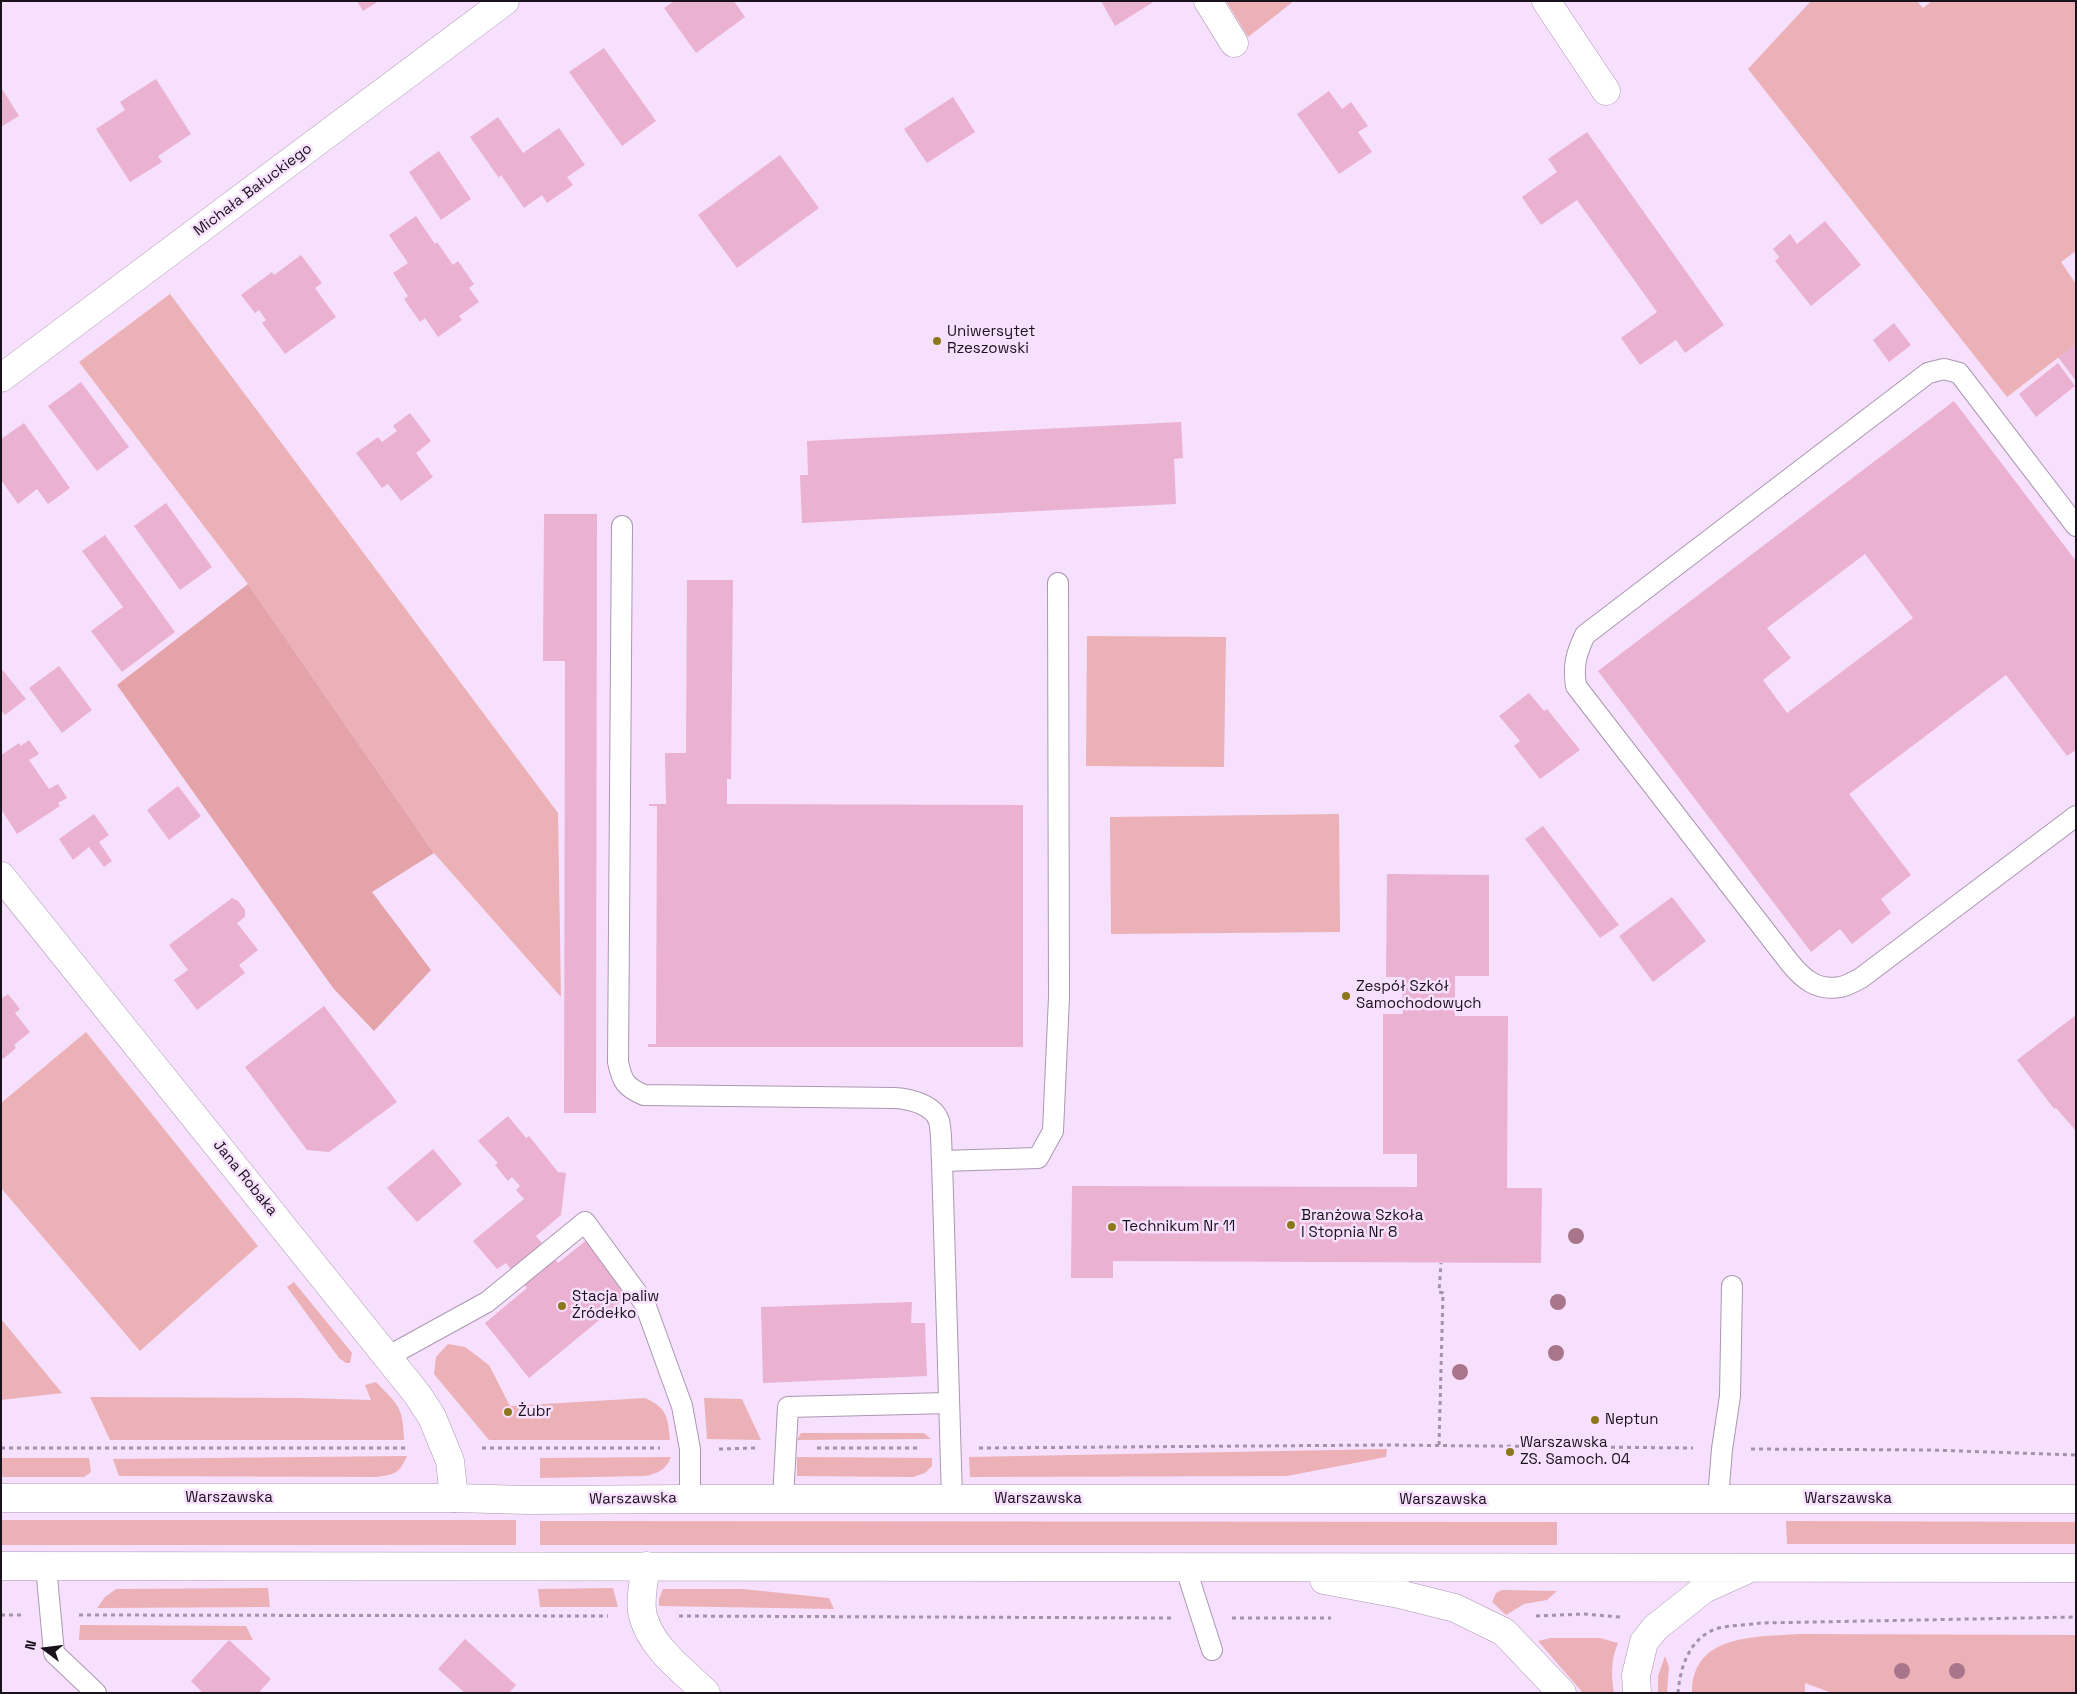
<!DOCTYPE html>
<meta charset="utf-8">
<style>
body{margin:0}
#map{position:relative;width:2077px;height:1694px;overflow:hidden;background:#f6e0fd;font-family:"Space Grotesk",sans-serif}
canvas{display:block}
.frame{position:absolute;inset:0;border:2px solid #19111b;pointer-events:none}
.north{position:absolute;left:20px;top:1624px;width:50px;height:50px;-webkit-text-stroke:4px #f6e0fd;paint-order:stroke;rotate:285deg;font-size:14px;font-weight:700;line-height:20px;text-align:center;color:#19111b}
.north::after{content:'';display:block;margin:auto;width:18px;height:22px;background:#19111b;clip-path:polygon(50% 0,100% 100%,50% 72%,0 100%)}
</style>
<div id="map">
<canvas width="2077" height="1694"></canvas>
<div class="frame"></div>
<div class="north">N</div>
</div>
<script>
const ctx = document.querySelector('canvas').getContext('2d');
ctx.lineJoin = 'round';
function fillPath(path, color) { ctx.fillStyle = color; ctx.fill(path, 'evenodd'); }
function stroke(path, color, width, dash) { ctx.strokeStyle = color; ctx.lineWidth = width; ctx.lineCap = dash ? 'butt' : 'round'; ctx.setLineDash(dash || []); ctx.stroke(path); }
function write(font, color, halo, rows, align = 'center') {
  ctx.font = font + ' "Space Grotesk",sans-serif'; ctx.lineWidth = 5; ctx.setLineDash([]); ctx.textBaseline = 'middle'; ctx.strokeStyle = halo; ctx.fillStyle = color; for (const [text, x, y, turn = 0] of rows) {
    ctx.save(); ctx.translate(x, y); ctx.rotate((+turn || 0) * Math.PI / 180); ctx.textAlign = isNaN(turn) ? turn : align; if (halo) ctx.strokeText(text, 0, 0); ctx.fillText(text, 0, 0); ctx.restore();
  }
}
fillPath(new Path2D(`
 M1226,1H1294L1248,37Z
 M1811,1H1917L1923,8L1932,1H2076V251L2061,262L2076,284V344L2007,397L1748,69Z
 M170,294L558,813L561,997L434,853L248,584L79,362Z
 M1087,636L1226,637L1224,767L1086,766Z
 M1339,814L1340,932L1111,934L1110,817Z
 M86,1032L258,1246L140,1351L1,1188V1103Z
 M294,1282L352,1353L350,1363H346L339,1358L287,1287Z
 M1,1319L62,1393L1,1400Z
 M448,1344L465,1347L489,1365L510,1406L645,1398C667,1408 668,1417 670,1440H489L434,1374L436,1357Z
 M376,1382C398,1405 403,1406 404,1440H110L90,1397L300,1398L371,1400L365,1385Z
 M704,1398L742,1399L761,1440L707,1439Z
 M801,1433H924L931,1439L797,1440Z
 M1387,1449L1386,1457L1287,1476L970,1477L969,1457Z
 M407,1456C399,1474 395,1474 377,1477L119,1476L113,1459Z
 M671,1457C666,1470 657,1474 644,1476L540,1478V1458Z
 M797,1457L932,1458V1466L925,1473L913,1477L797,1476Z
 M1,1458H89L91,1472L84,1477H1Z
 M1,1520H516V1545H1Z
 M540,1521L1557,1522V1545H540Z
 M1786,1521L2076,1522V1544H1787Z
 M268,1588L270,1607L97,1608L105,1597L116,1589Z
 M613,1588L618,1607H540L538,1589Z
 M663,1589H743L829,1598L834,1609L659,1606V1599Z
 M1502,1590L1557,1591L1547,1600L1524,1604L1506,1615L1492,1602L1496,1593Z
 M80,1625L246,1626L253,1640H79Z
 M1799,1634L2076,1635V1693H1832L1805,1683V1693H1692C1692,1634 1755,1637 1799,1634Z
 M1551,1638H1600L1618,1643C1611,1659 1611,1675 1614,1693H1583L1538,1641Z
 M1665,1656L1669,1667L1667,1693H1658V1676Z`), '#ebb1b6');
fillPath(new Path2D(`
 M248,584L434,853L372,892L431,970L374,1031L333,988L117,685Z`), '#e4a3a9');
fillPath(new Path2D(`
 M357,1H379L363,11Z
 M674,1H734L745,17L696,53L664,8Z
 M1101,1H1155L1115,26Z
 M604,48L656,121L622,146L569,72Z
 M156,79L191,134L158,156L162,162L130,182L96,129L125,110L120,102Z
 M1,87L19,116L1,127Z
 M1329,91L1342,109L1351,102L1368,126L1358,132L1372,152L1339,174L1297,114Z
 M953,97L975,132L927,163L904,129Z
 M498,117L523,153L559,128L585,165L567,177L573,185L547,203L542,195L524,208L501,175L499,178L470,137Z
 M1587,132L1724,325L1685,353L1676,340L1640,365L1621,338L1657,312L1577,200L1541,225L1522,197L1557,172L1548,159Z
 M439,151L471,199L441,220L409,172Z
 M780,155L819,208L737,268L698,215Z
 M416,216L435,244L437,242L453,265L458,261L474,284L469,288L479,302L459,316L462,320L438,337L425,318L420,322L404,299L408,296L393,273L408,263L389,235Z
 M1825,221L1861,265L1811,306L1775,261L1779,257L1773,249L1790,234L1797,244Z
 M301,255L322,283L315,288L336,317L285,354L262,323L266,320L259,310L255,313L241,295L272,272L274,275Z
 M1894,323L1911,345L1889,362L1873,340Z
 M2076,344V381L2058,357Z
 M2058,363L2075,386L2036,417L2019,394Z
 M81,382L129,447L97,471L48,406Z
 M1954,401L2076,561V750L2067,756L2006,675L1849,794L1911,875L1881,899L1891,913L1852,944L1840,929L1811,952L1598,671ZM1865,554L1913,618L1787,713L1763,680L1791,658L1767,628Z
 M410,413L431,441L416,453L433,477L401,501L388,484L382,488L356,453L378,437L382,442L397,431L393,426Z
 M1181,422L1183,458L1174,459L1176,504L802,523L800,475H808L807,441Z
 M24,423L70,488L48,504L37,489L18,504L1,480V439Z
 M166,503L212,567L180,590L134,526Z
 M544,514H597L596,1113H564L565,661H543Z
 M105,535L175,632L122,672L91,631L123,607L82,551Z
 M687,580H733L731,779H727V804L1023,805V1047H648V1044H656L657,806H649V804H666L665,753H686Z
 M59,666L92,710L62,733L29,688Z
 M1,668L26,699L5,715L1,710Z
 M1529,693L1544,711L1547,709L1580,750L1540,779L1514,746L1520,741L1499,716Z
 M29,740L39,754L29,760L49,789L58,784L67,798L58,803L60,806L17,834L1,809V755L19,743L21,746Z
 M178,786L201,816L169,840L147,810Z
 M94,814L109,835L99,842L112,861L104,867L89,847L73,860L59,839Z
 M1543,826L1619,925L1600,938L1525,839Z
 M1387,874L1489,875V976H1455V1016H1508L1507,1188H1542L1541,1263L1113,1261V1278H1071L1072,1186L1417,1187V1154H1383V1014H1403L1402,977H1386Z
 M1672,897L1706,941L1653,982L1619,936Z
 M232,898L238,901L245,910V917L237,923L258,950L239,965L245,973L197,1010L174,980L188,970L169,945Z
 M8,994L20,1009L15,1013L30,1032L14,1045L16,1048L3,1059L1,1056V999Z
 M324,1006L397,1102L329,1152L307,1150L245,1067Z
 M2076,1015V1131L2056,1108L2054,1109L2017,1060Z
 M508,1116L526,1138L529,1136L558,1172L566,1173L561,1215L536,1236L558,1263L598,1231L643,1284L529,1378L485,1323L527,1288L506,1263L497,1269L473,1241L524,1199L516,1190L520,1186L512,1177L508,1181L495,1165L498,1163L478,1141Z
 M433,1149L462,1184L417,1222L387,1188Z
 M912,1302L911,1323H925L927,1376L763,1383L761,1307Z
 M465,1639L516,1685L509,1693H465L438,1669Z
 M229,1640L271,1679L260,1691L262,1693H203L191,1681Z`), '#eab1d0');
const service = new Path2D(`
 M622,526L618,1062C622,1081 625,1087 644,1095L895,1098C911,1099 934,1105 939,1121C942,1133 941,1149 942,1161
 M2076,526L1959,373L1944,369L1928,373L1585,635C1576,654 1573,665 1576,686L1790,963C1803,979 1817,991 1840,987C1847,986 1855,981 1861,978L2076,816
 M387,1357L487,1302L585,1222L645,1304L682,1406L690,1449V1499
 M783,1499L788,1407L948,1403
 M952,1499L942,1161L1038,1158L1053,1131L1059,997L1058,583
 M1718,1499L1722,1449L1730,1396L1732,1286
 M46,1566L54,1653L96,1693
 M1185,1566L1212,1650`);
const minor = new Path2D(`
 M1208,1L1234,43
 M1546,1L1606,91
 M1,378L505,1
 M1,876L417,1394L432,1417L450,1461L454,1498
 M646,1566C644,1581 639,1601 643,1616C652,1649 683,1670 706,1693`);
const secondary = new Path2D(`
 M1,1498H454L528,1500L690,1499H2076
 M1,1566L2076,1568
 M1324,1580L1399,1594L1455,1608L1504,1632L1562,1693
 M1637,1693L1636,1675L1644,1642L1655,1628L1704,1589L1744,1571`);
stroke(service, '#ab97b2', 22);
stroke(minor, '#ab97b2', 29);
stroke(secondary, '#ab97b2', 29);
stroke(new Path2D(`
 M1439,1445L1443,1293L1439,1292L1441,1263
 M1,1448H408
 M482,1448H660
 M817,1448H920
 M979,1448L1387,1445L1693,1448
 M719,1449L755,1448
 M1751,1449L1931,1450L2076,1455
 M1,1615H21
 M79,1615L608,1616
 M679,1616L1171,1618
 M1536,1616L1584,1614L1620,1617
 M1232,1618H1331
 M1678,1693C1680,1667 1690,1636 1719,1628C1732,1625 1748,1625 1761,1623L2076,1617`), '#a392a8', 3, [4, 4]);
stroke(service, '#fff', 20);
stroke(minor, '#fff', 28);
stroke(secondary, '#fff', 28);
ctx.fillStyle = '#a8758b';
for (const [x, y] of [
 [1576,1236],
 [1558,1302],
 [1556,1353],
 [1460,1372],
 [1902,1671],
 [1957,1671]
]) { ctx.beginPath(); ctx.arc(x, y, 8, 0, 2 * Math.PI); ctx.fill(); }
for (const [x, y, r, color] of [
 [937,341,5,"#8d771c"],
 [1346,996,5,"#8d771c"],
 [1291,1225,5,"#8d771c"],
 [1112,1227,5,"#8d771c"],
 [562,1306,5,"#8d771c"],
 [508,1412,5,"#8d771c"],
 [1595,1420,5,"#8d771c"],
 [1510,1452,5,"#8d771c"]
]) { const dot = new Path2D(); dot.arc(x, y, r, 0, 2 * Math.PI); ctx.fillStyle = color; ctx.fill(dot); stroke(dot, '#f6e0fd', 2); }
write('15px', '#19111b', '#f6e0fd', [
 ["Michała Bałuckiego",253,190,-37],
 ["Jana Robaka",245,1178,51],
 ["Warszawska",229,1498],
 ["Warszawska",633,1499,-1],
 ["Warszawska",1038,1499],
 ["Warszawska",1848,1499],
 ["Warszawska",1443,1500]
]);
write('15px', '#19111b', '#f6e0fd', [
 ["Uniwersytet",947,332],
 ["Rzeszowski",947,349],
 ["Zespół Szkół",1356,987],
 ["Samochodowych",1356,1004],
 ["Branżowa Szkoła",1301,1216],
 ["I Stopnia Nr 8",1301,1233],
 ["Technikum Nr 11",1122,1227],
 ["Stacja paliw",572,1297],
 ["Źródełko",572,1314],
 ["Żubr",518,1412],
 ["Neptun",1605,1420],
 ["Warszawska",1520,1443],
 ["ZS. Samoch. 04",1520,1460]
], 'left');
</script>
